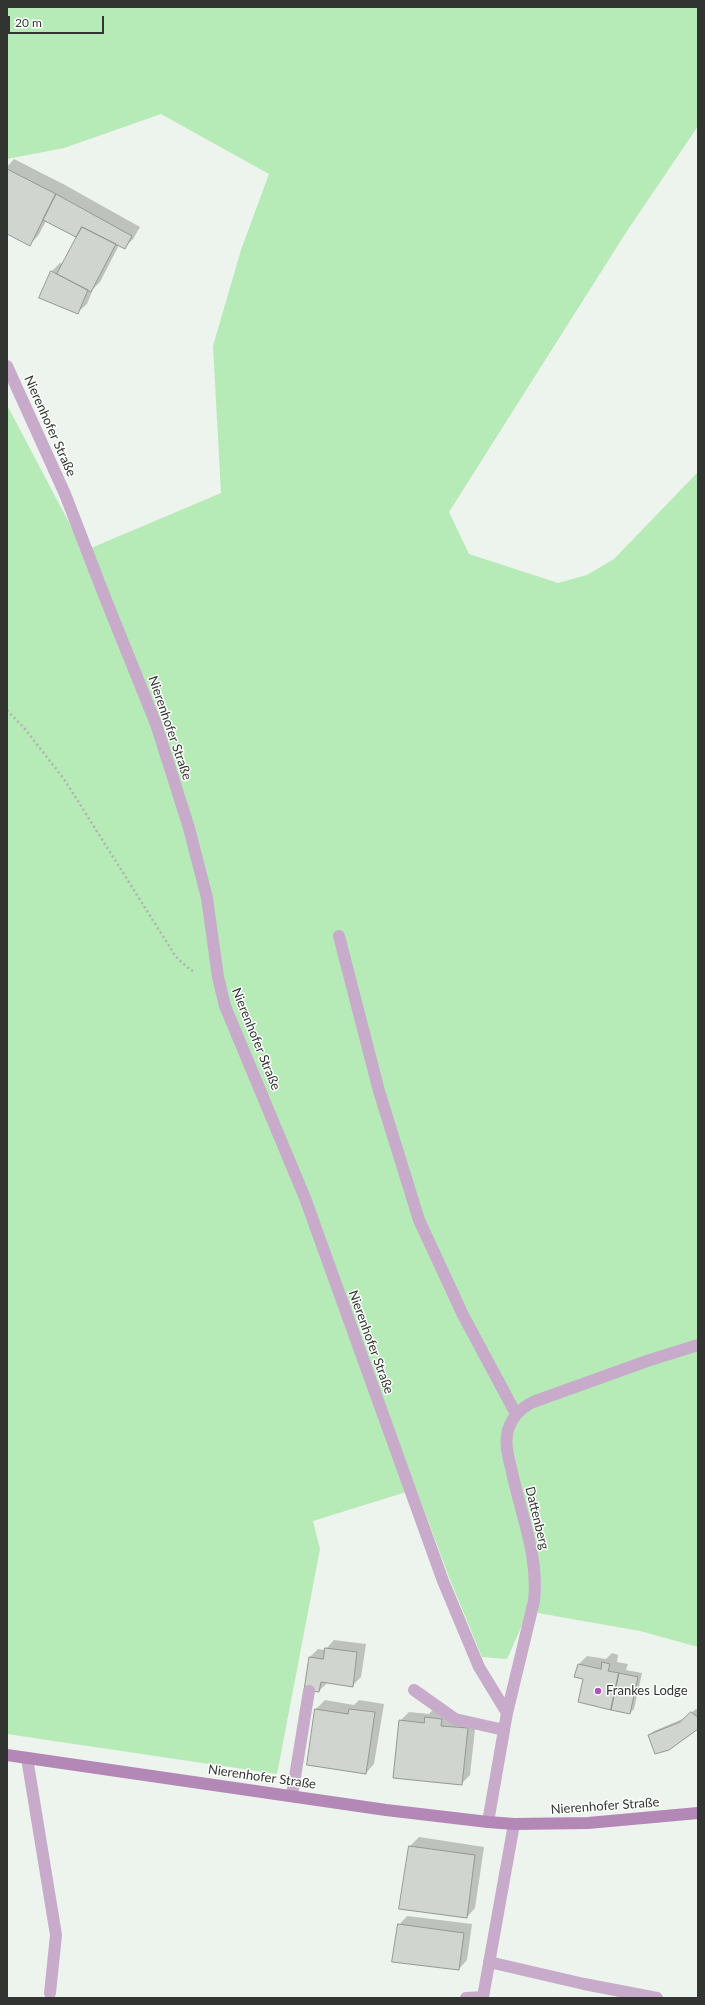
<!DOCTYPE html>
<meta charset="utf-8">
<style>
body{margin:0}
#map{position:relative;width:705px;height:2005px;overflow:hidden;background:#edf3ed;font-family:Lato,sans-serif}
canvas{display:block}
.frame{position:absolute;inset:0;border:8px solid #323432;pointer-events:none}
.scale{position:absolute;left:8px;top:16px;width:96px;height:18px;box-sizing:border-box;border:2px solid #323432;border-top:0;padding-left:5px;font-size:12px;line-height:14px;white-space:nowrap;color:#323432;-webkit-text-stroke:3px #fdfffd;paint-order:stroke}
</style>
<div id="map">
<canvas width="705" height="2005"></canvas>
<div class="frame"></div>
<div class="scale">20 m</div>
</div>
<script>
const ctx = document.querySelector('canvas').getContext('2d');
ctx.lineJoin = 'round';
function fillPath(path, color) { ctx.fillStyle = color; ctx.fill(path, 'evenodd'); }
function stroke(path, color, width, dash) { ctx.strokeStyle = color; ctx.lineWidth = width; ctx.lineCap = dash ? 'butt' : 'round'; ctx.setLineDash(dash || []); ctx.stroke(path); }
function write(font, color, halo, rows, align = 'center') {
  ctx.font = font + ' Lato,sans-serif'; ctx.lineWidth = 3; ctx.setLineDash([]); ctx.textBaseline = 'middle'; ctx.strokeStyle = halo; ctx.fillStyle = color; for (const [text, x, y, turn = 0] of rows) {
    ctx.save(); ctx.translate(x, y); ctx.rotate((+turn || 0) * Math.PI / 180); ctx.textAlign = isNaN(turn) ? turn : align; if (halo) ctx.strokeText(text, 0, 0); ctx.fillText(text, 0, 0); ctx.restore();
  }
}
fillPath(new Path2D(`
 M7,7H698V126L625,234L449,512L469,554L558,583L587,575L614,559L698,472V1647L640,1631L538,1613L535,1601V1567L509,1457L508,1432L519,1413L506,1432L508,1458L534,1567L533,1601L507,1659L482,1657L449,1577L416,1489L313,1521L320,1549L277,1774L7,1734V405L84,551L221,493L213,346L241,250L269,174L161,114L64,148L7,159Z`), '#b6eab6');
fillPath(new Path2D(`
 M14,159L65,185L140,227L133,239L124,248L119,245L100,282L93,289L87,304L78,312L51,272L60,263L63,264L77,237L46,221L38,236L29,245L7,233V167Z
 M334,1640L366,1644L361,1677L352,1686L328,1682L319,1691L310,1657L318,1649L325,1650Z
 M612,1653L618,1655L617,1662L628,1664L626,1670L642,1673L634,1709L630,1713L585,1679L579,1664L587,1656L606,1659Z
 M325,1700L354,1705L359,1700L384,1704L374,1764L366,1773L308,1764L316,1709Z
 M434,1708L449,1717L476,1720L470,1775L461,1784L400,1721L409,1712L429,1714Z
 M696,1709L698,1710V1727L669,1749L649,1735L654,1731L685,1718Z
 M419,1837L484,1847L475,1908L467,1917L400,1909L410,1846Z
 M407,1916L472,1924L467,1960L459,1969L399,1925Z`), '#0003');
const building = new Path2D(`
 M7,169L56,194L30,246L7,234Z
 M56,194L132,236L125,249L82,227L76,237L43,220Z
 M82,227L116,244L91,292L57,274Z
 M51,271L88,290L78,314L39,298Z
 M325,1648L357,1652L353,1687L321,1682L319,1692L304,1690L309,1657L323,1659Z
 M602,1662L610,1664L608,1671L619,1673L611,1710L578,1702L583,1679L574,1677L578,1664L601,1669Z
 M619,1673L638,1677L630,1714L611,1710Z
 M315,1709L348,1714L349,1709L375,1712L366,1774L307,1765Z
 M691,1712L698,1717V1729L669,1750L655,1754L648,1735L680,1722Z
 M425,1717L442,1719L441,1726L468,1728L462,1785L393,1778L399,1720L424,1723Z
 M409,1846L475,1855L467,1918L399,1909Z
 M398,1924L464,1933L459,1970L392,1962Z`);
fillPath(building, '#d0d5d0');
stroke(building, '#939893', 1);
stroke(new Path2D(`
 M7,710L25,729L64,779L176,957L187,967L194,972`), '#afb4af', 2.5, [2, 3]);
stroke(new Path2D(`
 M339,936L379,1091L419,1220L463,1315L516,1414
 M414,1690L455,1719L504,1730
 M27,1758L56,1935L50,1993
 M292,1795L309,1691
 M489,1962L584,1984L657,1998`), '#c8abca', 12);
stroke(new Path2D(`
 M7,366L65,494L104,595L156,724L189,828L207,898L218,977L225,1006L305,1198L443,1581L479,1667L507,1713
 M488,1822L507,1713L534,1601C539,1557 521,1515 512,1472C509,1459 504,1444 508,1430C512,1417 521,1408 533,1402L647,1361L698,1345
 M466,1998L483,1997L514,1824`), '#c8abca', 12);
stroke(new Path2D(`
 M7,1755L386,1810L488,1822L514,1824L588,1823L698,1813`), '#b388b7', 12);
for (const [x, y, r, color] of [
 [598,1691,4,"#b152bb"]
]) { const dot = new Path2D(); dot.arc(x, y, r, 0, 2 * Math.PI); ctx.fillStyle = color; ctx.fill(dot); stroke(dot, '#fdfffd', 1.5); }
write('13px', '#323432', '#fdfffd', [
 ["Nierenhofer Straße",50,426,66],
 ["Nierenhofer Straße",170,728,71],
 ["Nierenhofer Straße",256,1039,68],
 ["Nierenhofer Straße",371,1342,70],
 ["Dattenberg",537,1518,76],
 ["Nierenhofer Straße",262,1777,8],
 ["Nierenhofer Straße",605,1806,-4]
]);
write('13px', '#323432', '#fdfffd', [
 ["Frankes Lodge",606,1691]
], 'left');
</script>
